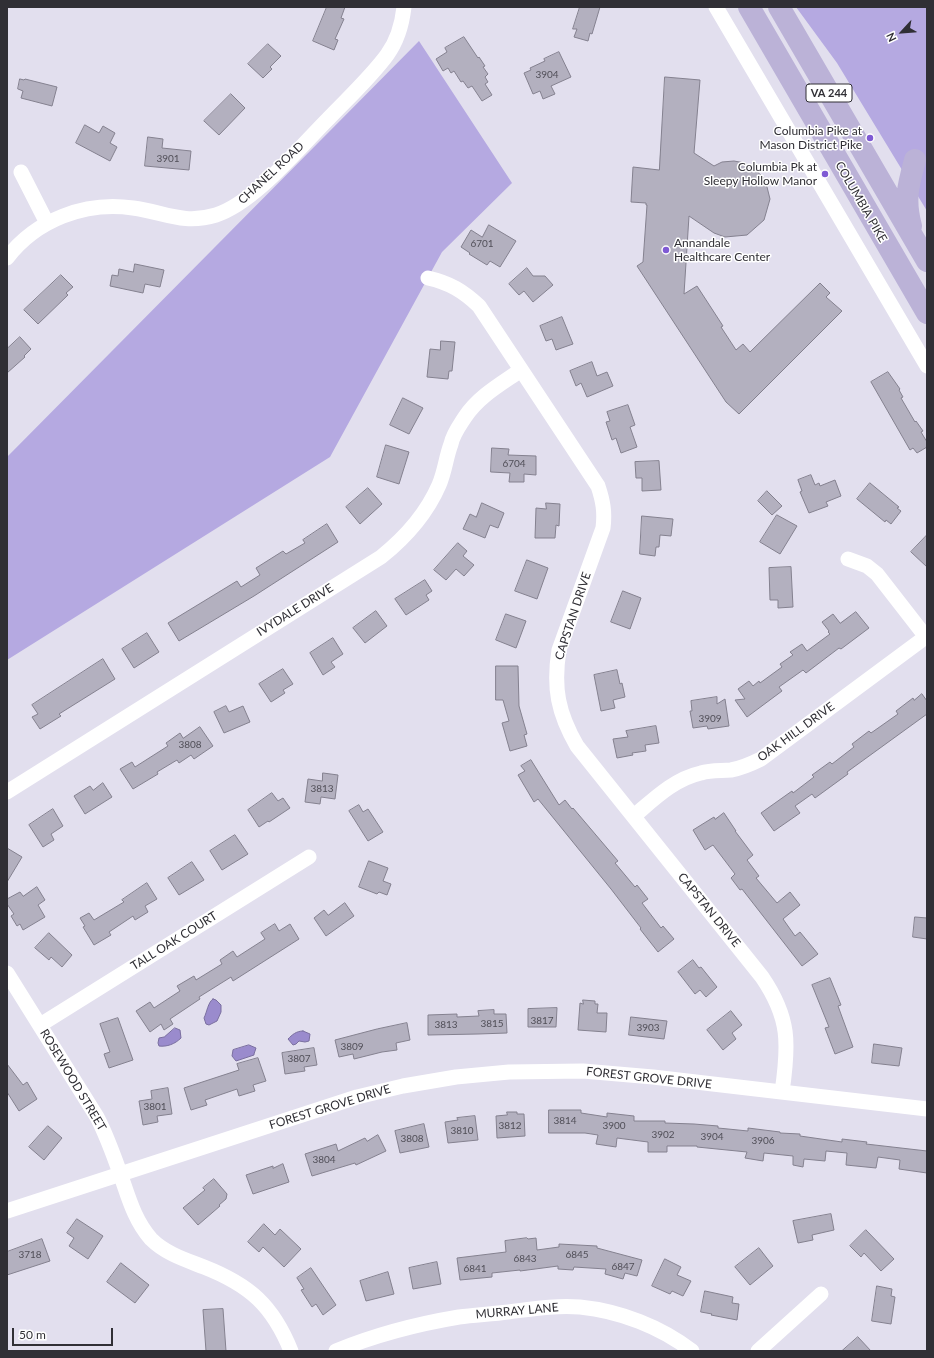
<!DOCTYPE html>
<style>
body{margin:0}
#map{position:relative;width:934px;height:1358px;overflow:hidden;background:#e2dfee;font-family:Lato,sans-serif}
canvas{display:block}
.frame{position:absolute;inset:0;border:8px solid #302f35;pointer-events:none}
.north{position:absolute;left:882px;top:12px;width:40px;height:40px;-webkit-text-stroke:3px #fff;paint-order:stroke;rotate:244deg;font-size:11px;font-weight:700;line-height:16px;text-align:center;color:#302f35}
.north::after{content:'';display:block;margin:auto;width:14px;height:18px;background:#302f35;clip-path:polygon(50% 0,100% 100%,50% 72%,0 100%)}
.scale{position:absolute;left:12px;top:1328px;width:101px;height:18px;box-sizing:border-box;border:2px solid #302f35;border-top:0;padding-left:5px;font-size:12px;line-height:14px;white-space:nowrap;color:#302f35;-webkit-text-stroke:3px #fff;paint-order:stroke}
</style>
<div id="map">
<canvas width="934" height="1358"></canvas>
<div class="frame"></div>
<div class="north">N</div>
<div class="scale">50 m</div>
</div>
<script>
const ctx = document.querySelector('canvas').getContext('2d');
ctx.lineJoin = 'round';
function fillPath(path, color) { ctx.fillStyle = color; ctx.fill(path, 'evenodd'); }
function stroke(path, color, width, dash) { ctx.strokeStyle = color; ctx.lineWidth = width; ctx.lineCap = dash ? 'butt' : 'round'; ctx.setLineDash(dash || []); ctx.stroke(path); }
function write(font, color, halo, rows, align = 'center') {
  ctx.font = font + ' Lato,sans-serif'; ctx.lineWidth = 3; ctx.setLineDash([]); ctx.textBaseline = 'middle'; ctx.strokeStyle = halo; ctx.fillStyle = color; for (const [text, x, y, turn = 0] of rows) {
    ctx.save(); ctx.translate(x, y); ctx.rotate((+turn || 0) * Math.PI / 180); ctx.textAlign = isNaN(turn) ? turn : align; if (halo) ctx.strokeText(text, 0, 0); ctx.fillText(text, 0, 0); ctx.restore();
  }
}
fillPath(new Path2D(`
 M796,7H927V211L837,63Z
 M419,41L512,183L442,252L330,457L7,660V457Z`), '#b5a9e1');
const water = new Path2D(`
 M213,999L216,1000L221,1005V1012L217,1021L209,1025L206,1024L204,1018C207,1012 208,1002 213,999Z
 M175,1028L180,1030L181,1038C175,1044 167,1047 159,1046L158,1043L159,1038L164,1037Z
 M303,1031L310,1034L309,1041L305,1042L299,1041L296,1044L293,1045L288,1039C292,1035 296,1031 303,1031Z
 M249,1045L256,1048L254,1054V1055L236,1061L232,1056L233,1050Z`);
fillPath(water, '#9a8bcd');
stroke(water, '#7a6f9f', 1);
const building = new Path2D(`
 M327,7H345L341,18L344,19L335,39L338,40L334,50L313,41Z
 M580,7H600L592,34L590,33L588,41L574,37L577,29H573Z
 M464,37L478,58L479,57L485,66L483,67L488,74L485,77L488,82L485,84L492,95L482,101L472,86L468,88L463,81L461,82L454,71L451,73L448,68L443,71L436,59L447,52L445,48Z
 M268,44L281,56L270,67L272,69L263,78L248,64Z
 M559,52L571,77L551,86L555,94L543,99L540,91L533,94L524,73L531,70L530,68L545,61L544,59Z
 M665,77L700,80L694,153L714,166L722,162L734,161L745,163L754,169L763,177L767,187L770,199L764,220L747,235L725,237L714,233L689,216L684,294L697,286L723,326L721,327L736,350L743,344L750,352L820,283L830,293L826,297L842,311L739,414L726,402L637,266L643,262L647,205H646V203L631,202L633,167L659,170Z
 M20,79L24,80L25,79L57,87L52,106L21,98L23,91L18,89Z
 M231,94L245,108L219,135L204,121Z
 M85,125L99,133L103,126L115,133L110,143L117,147L110,161L76,143Z
 M148,137L163,139L162,148L191,151L189,170L145,166Z
 M489,225L516,241L500,267L490,261L487,265L469,254L470,253L461,247L471,230L482,237Z
 M135,264L164,270L160,287L145,284L143,293L110,286L112,275L118,276L119,269L133,272Z
 M527,268L533,276H545L553,285L533,302L524,291L519,295L509,284Z
 M61,275L73,287L66,293L68,295L38,324L24,310Z
 M562,317L573,344L556,350L552,339L546,341L540,326Z
 M20,337L31,349L24,356L25,357L7,373V349Z
 M441,341L455,342L452,371H449L448,379L427,377L430,349L440,350Z
 M592,362L597,376L607,372L613,386L587,397L581,383L576,386L570,371Z
 M888,372L900,389L899,390L903,397L901,398L915,422L916,421L923,431L921,432L927,442V447L917,453L913,448L910,450L871,382Z
 M403,398L423,408L409,434L390,425Z
 M628,405L635,425L630,427L637,447L621,453L616,438L612,440L606,422L610,421L607,412Z
 M386,445L409,452L399,484L377,477Z
 M492,448L509,449L508,455L536,456V475L524,474V482H509L510,473L491,472Z
 M659,461L661,490L642,491V478H636L635,462Z
 M811,475L815,485L819,483L820,486L835,480L841,496L826,502L828,506L809,513L800,492L802,491L798,480Z
 M870,483L899,507L897,508L901,511L891,524L886,520L885,522L857,499Z
 M368,488L382,504L360,524L346,507Z
 M767,491L782,506L772,515L758,501Z
 M482,503L504,513L498,528L490,525L485,538L463,529L470,514L476,517Z
 M546,503L560,504L559,526L556,525L555,538H535L536,508L546,509Z
 M777,515L797,526L780,554L760,542Z
 M642,516L673,519L671,536L660,535L659,547H656L655,556L640,554Z
 M327,524L338,542L254,596L179,641L168,623L237,581L241,587L260,575L256,568L283,551L286,554L305,543L303,540Z
 M927,535V567L911,552Z
 M458,543L467,551L463,556L474,565L464,576L456,569L446,580L434,570Z
 M527,560L548,568L537,599L515,591Z
 M791,567L793,607L778,608V600H770L769,568Z
 M425,580L432,591L426,595L429,600L406,615L395,599Z
 M623,591L641,598L630,629L611,622Z
 M376,611L387,626L365,643L353,628Z
 M856,612L869,628L841,649L839,648L806,673L803,670L779,687L782,691L747,717L735,700L745,699L738,689L749,681L753,686L759,681L760,683L782,667L780,664L793,655L790,652L802,644L807,651L830,634L828,632L829,631L822,622L833,614L840,623Z
 M506,614L526,621L516,648L496,640Z
 M147,633L159,652L134,668L122,649Z
 M333,638L343,654L331,662L335,667L323,675L310,653Z
 M103,659L115,679L59,714L61,716L40,729L32,717L38,714L32,705Z
 M496,666H518L519,706L527,734L524,735L527,746L510,751L502,723L509,721L503,700H496Z
 M283,669L293,684L283,690L285,693L271,702L259,684Z
 M617,670L620,684L622,683L625,697L613,700L615,708L601,711L594,675Z
 M922,694L927,701V714L847,772L848,774L815,798L812,794L795,806L800,813L774,831L761,813L792,791L793,793L814,777L812,775L830,762L832,764L854,747L852,744L869,731L871,733L881,726L898,714L896,711L913,698L914,700Z
 M717,697V704L725,699L729,726L708,729L707,726L693,728L690,711H692L691,701Z
 M226,706L229,712L243,706L250,722L224,733L214,712Z
 M656,726L659,743L645,745L646,751L632,753L633,755L617,758L613,739L628,737L626,731Z
 M200,727L213,746L194,759L191,755L179,763L177,760L157,772L158,774L133,789L120,769L132,762L135,767L168,746L166,743L180,733L183,738Z
 M531,760L559,805L565,800L572,809L573,808L618,861L615,863L635,887L637,885L648,899L642,903L661,928L663,926L674,939L658,952L640,929L641,928L611,889L538,799L534,802L518,775L525,771L521,766Z
 M323,773L338,775L335,799L321,797L320,804L305,802L308,779L322,781Z
 M103,783L112,797L85,814L74,796L90,786L93,790Z
 M272,793L278,801L283,798L290,808L269,822L268,821L259,827L248,810Z
 M359,805L363,812L368,809L383,832L368,841L349,811Z
 M53,809L63,826L51,834L54,840L43,847L29,825Z
 M724,813L736,831H735L753,855L747,860L759,876L756,878L777,903L790,892L800,905L783,919L795,936L800,932L818,954L802,966L742,889L740,890L731,878L735,874L713,845L705,850L693,830L714,817L715,819Z
 M235,835L248,854L222,870L210,851Z
 M7,848L22,857L7,882Z
 M369,861L388,868L383,881L391,884L387,895L379,892L377,894L359,887Z
 M192,862L204,880L179,895L168,878Z
 M147,883L157,899L145,906L148,912L135,920L133,916L109,932L111,935L94,945L83,927L85,926L80,918L89,913L94,920L124,902L122,900Z
 M37,887L45,900L38,905L45,917L23,930L20,924L17,926L11,916L14,914L7,904V899L20,892L23,896Z
 M345,903L354,916L326,936L314,918L324,910L328,915Z
 M915,917L927,918V939L913,937Z
 M275,924L279,931L290,924L299,939L233,981L231,977L199,997L200,999L170,1019L173,1024L164,1030L161,1024L150,1032L136,1011L150,1002L154,1008L180,991L177,986L194,976L196,980L222,964L220,960L233,951L237,957L265,939L261,933Z
 M49,933L72,955L62,967L51,957L49,960L35,948Z
 M693,960L699,968L701,967L717,987L706,997L700,990L695,994L678,972Z
 M830,978L841,1005L838,1006L853,1047L835,1054L825,1028L829,1027L812,985Z
 M583,1000L595,1001V1004H598L597,1013H607L606,1032L578,1030L580,1003L583,1004Z
 M557,1008L556,1027H528V1009Z
 M494,1010V1014H506L507,1033L478,1034L428,1035V1015L457,1014V1017L479,1016L478,1011Z
 M731,1011L742,1025L732,1033L736,1039L723,1050L707,1030Z
 M631,1017L667,1021L664,1039L629,1035Z
 M118,1018L133,1060L109,1068L104,1054L110,1052L100,1024Z
 M407,1023L410,1040L396,1043L397,1050L382,1052L354,1059L353,1054L339,1057L335,1040L377,1029Z
 M874,1044L902,1048L899,1066L872,1063Z
 M314,1048L317,1065L304,1067L305,1071L285,1074L282,1053Z
 M258,1058L266,1081L253,1085L255,1091L239,1096L237,1089L205,1100L207,1105L191,1110L184,1088L239,1070L237,1064Z
 M7,1064L23,1085L27,1082L37,1099L19,1111L7,1092Z
 M168,1088L172,1114L157,1116L158,1122L143,1125L139,1101L152,1099L151,1091Z
 M549,1110H581V1113L607,1117V1113L634,1116V1121H665V1123L694,1124L718,1126V1128L748,1131V1128L780,1132V1133L800,1134V1136L842,1142V1139L867,1142L866,1144L927,1151V1173L899,1169L900,1160L878,1157L876,1168L846,1165L847,1153L826,1151L825,1161L804,1159L803,1167L793,1165V1156L764,1153L763,1161L745,1158L747,1152L697,1147V1146H667V1152H648V1142L617,1138L616,1147L596,1144L598,1135L585,1133H549Z
 M507,1112H517V1114H524L525,1136L497,1138L496,1116L507,1115Z
 M475,1116L478,1140L448,1143L445,1122L458,1120L457,1118Z
 M424,1124L429,1147L400,1153L395,1131Z
 M48,1126L62,1138L44,1160L29,1147Z
 M378,1135L386,1151L356,1165L355,1163L312,1176L305,1154L336,1144L338,1151L365,1138L367,1141Z
 M283,1164L289,1182L253,1194L246,1175L273,1166V1168Z
 M214,1179L227,1194L226,1199L219,1205L220,1206L198,1225L183,1208L205,1190L203,1188Z
 M831,1214L834,1230L812,1235L813,1240L798,1243L793,1221Z
 M77,1219L103,1236L88,1259L69,1246L74,1238L67,1233Z
 M264,1224L275,1235L280,1229L301,1249L284,1267L263,1247L259,1252L248,1242Z
 M866,1230L894,1259L881,1271L864,1253L861,1257L850,1246Z
 M527,1238L528,1239L536,1238L537,1250L559,1247V1244L597,1246V1248L642,1260L637,1276L625,1273L623,1279L605,1274L606,1269L574,1267L573,1270L558,1269V1266L520,1271V1270L492,1273V1277L460,1280L457,1258L506,1252L505,1241Z
 M42,1239L50,1261L7,1275V1252Z
 M759,1248L773,1266L750,1285L735,1267Z
 M665,1259L681,1267L677,1275L691,1281L683,1296L672,1291L670,1294L652,1286Z
 M437,1262L441,1284L413,1289L409,1268Z
 M121,1263L149,1285L135,1303L107,1282Z
 M311,1268L336,1305L323,1315L316,1304L312,1307L301,1290L304,1289L297,1278Z
 M388,1272L394,1294L366,1301L360,1281Z
 M877,1286L892,1289L891,1296L895,1297L891,1324L872,1321Z
 M705,1291L733,1297L732,1303L739,1304L737,1320L711,1315L712,1314L701,1312Z
 M223,1309L226,1351H206L203,1310Z
 M858,1337L871,1351H842Z`);
fillPath(building, '#b3b0bf');
stroke(building, '#84818f', 1);
stroke(new Path2D(`
 M716,7L927,366
 M21,172L47,223
 M7,258C36,220 85,201 133,208C164,212 183,225 216,215C254,203 299,148 328,119C348,98 370,78 387,55C398,40 402,25 404,7
 M428,278C450,283 463,291 479,306L598,486C603,501 605,512 603,528L559,650C553,688 558,713 577,746L762,977C790,1018 789,1044 782,1092
 M848,559L867,566L877,574L926,637
 M7,792L381,557C406,537 426,515 439,485C445,471 446,457 451,444C453,434 460,425 465,417C479,396 501,384 521,370
 M634,816C654,799 674,779 701,773C711,770 721,771 731,770C742,768 751,764 761,759L927,636
 M7,973L97,1117C107,1136 114,1156 121,1176C129,1199 135,1221 151,1239C166,1254 186,1260 204,1267C250,1285 273,1306 291,1351
 M40,1025L309,857
 M7,1211L357,1097L403,1086L456,1077L509,1072L583,1071L653,1077L927,1109
 M336,1351C375,1335 417,1324 459,1317C475,1315 492,1314 508,1312C532,1309 556,1305 580,1307C620,1311 661,1327 692,1351
 M758,1351L821,1294`), '#fff', 15);
stroke(new Path2D(`
 M749,7L927,313
 M779,7L927,261
 M911,226C904,200 908,186 915,160`), '#bbb2d7', 22);
for (const [x, y, r, color] of [
 [870,138,4,"#7f5ad4"],
 [825,174,4,"#7f5ad4"],
 [666,250,4,"#7f5ad4"]
]) { const dot = new Path2D(); dot.arc(x, y, r, 0, 2 * Math.PI); ctx.fillStyle = color; ctx.fill(dot); stroke(dot, '#fff', 1.5); }
write('10px', '#514f58', null, [
 ["3904",547,75],
 ["3901",168,159],
 ["6701",482,244],
 ["6704",514,464],
 ["3909",710,719],
 ["3808",190,745],
 ["3813",322,789],
 ["3817",542,1021],
 ["3815",492,1024],
 ["3813",446,1025],
 ["3903",648,1028],
 ["3809",352,1047],
 ["3807",299,1059],
 ["3801",155,1107],
 ["3814",565,1121],
 ["3812",510,1126],
 ["3900",614,1126],
 ["3810",462,1131],
 ["3902",663,1135],
 ["3904",712,1137],
 ["3808",412,1139],
 ["3906",763,1141],
 ["3804",324,1160],
 ["3718",30,1255],
 ["6845",577,1255],
 ["6843",525,1259],
 ["6847",623,1267],
 ["6841",475,1269]
]);
for (const [x, y, w] of [
 [829,93,46]
]) { const box = new Path2D(); box.roundRect(x - w / 2, y - 9, w, 18, 3); ctx.fillStyle = '#fff'; ctx.fill(box); stroke(box, '#302f35', 1); }
write('bold 11px', '#302f35', null, [
 ["VA 244",829,93]
]);
write('12px', '#302f35', '#fff', [
 ["Columbia Pike at",862,131],
 ["Mason District Pike",862,145],
 ["Columbia Pk at",817,167],
 ["Sleepy Hollow Manor",817,181],
 ["Annandale",674,243,"left"],
 ["Healthcare Center",674,257,"left"]
], 'right');
write('12px', '#302f35', '#fff', [
 ["CHANEL ROAD",271,173,-43],
 ["COLUMBIA PIKE",861,202,60],
 ["IVYDALE DRIVE",295,610,-32],
 ["CAPSTAN DRIVE",573,616,-72],
 ["OAK HILL DRIVE",796,732,-36],
 ["CAPSTAN DRIVE",709,910,51],
 ["TALL OAK COURT",174,941,-32],
 ["FOREST GROVE DRIVE",649,1078,6],
 ["ROSEWOOD STREET",73,1080,59],
 ["FOREST GROVE DRIVE",330,1107,-17],
 ["MURRAY LANE",517,1311,-5]
]);
</script>
